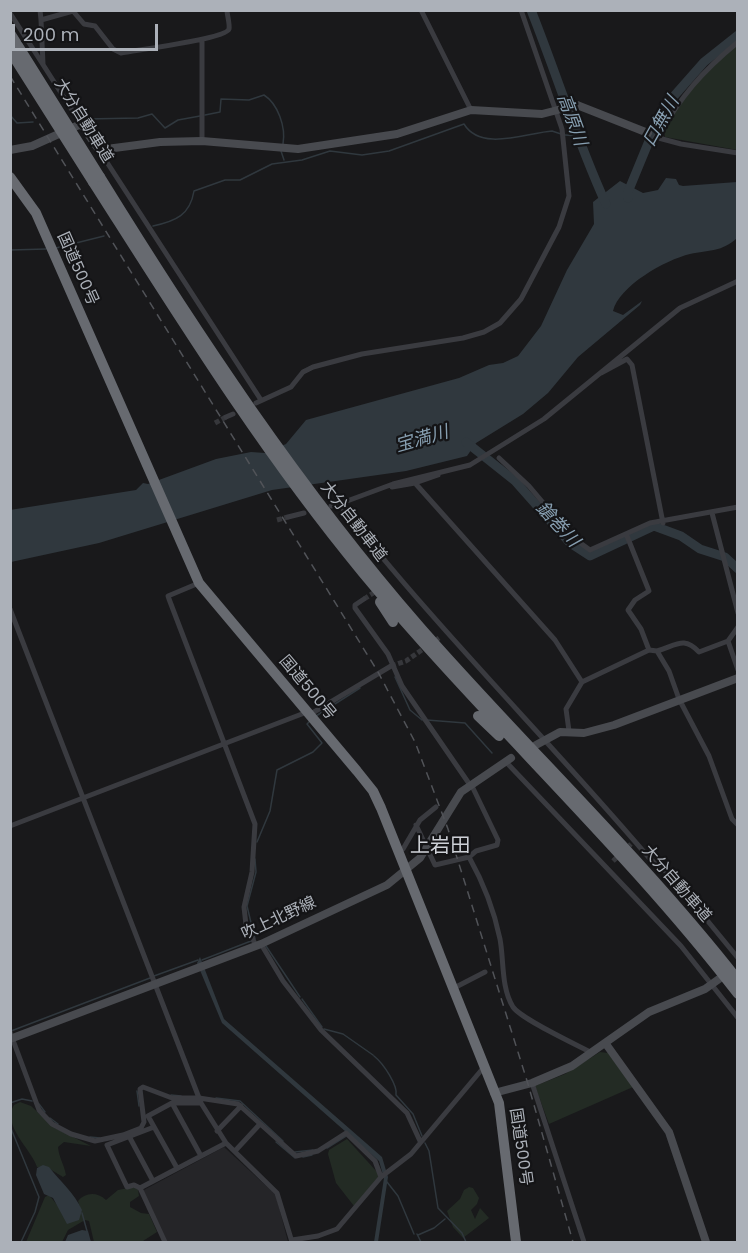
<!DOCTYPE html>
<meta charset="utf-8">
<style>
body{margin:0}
#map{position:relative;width:748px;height:1253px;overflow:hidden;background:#19191b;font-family:Poppins,sans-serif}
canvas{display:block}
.frame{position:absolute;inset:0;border:12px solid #acb1b9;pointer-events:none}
.scale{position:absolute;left:12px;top:24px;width:146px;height:27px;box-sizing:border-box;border:3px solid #acb1b9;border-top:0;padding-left:8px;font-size:18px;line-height:21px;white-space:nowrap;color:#acb1b9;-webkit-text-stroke:4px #141416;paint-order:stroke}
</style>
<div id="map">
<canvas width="748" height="1253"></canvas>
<div class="frame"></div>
<div class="scale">200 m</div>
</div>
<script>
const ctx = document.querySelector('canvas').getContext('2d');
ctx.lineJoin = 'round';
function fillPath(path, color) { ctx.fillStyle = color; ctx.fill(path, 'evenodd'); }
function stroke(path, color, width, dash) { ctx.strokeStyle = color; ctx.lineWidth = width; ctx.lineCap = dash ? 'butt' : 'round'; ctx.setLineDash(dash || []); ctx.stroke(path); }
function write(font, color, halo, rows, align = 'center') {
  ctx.font = font + ' Poppins,"Noto Sans JP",sans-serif'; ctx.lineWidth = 4.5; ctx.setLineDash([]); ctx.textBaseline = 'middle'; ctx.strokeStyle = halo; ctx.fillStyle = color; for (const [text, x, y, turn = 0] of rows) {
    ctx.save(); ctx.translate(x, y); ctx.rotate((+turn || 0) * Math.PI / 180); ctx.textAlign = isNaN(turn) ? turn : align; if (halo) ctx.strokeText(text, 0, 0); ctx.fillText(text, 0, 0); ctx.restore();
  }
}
fillPath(new Path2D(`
 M224,1147L276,1195L288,1242H166L142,1191Z`), '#252528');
fillPath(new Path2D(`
 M737,44V150L665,137C662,110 718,62 737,44Z
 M600,1052L608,1053L633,1087L549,1124L535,1086L565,1074Z
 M20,1102L31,1106L55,1128L91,1146L64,1142L58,1147C59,1158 64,1164 66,1175L63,1177L48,1168L37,1167C32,1150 1,1125 14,1105Z
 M347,1139L378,1173V1178L354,1206L336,1183L328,1154L329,1150Z
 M133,1187L138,1189L139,1196L130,1202V1207L141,1213L149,1214L157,1232L143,1241L94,1242L89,1221L85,1220L68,1230L62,1242H26L45,1197L49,1195L63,1212L80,1208L78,1201C86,1192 97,1192 106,1200L118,1190Z
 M469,1187L473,1188L479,1198L477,1204L471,1210L475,1219L480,1208L489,1218L463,1238L453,1227L447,1211L460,1199L464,1190Z`), '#232b24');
fillPath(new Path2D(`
 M666,178L676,179L679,185L683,186L737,182V238C722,252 709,250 690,254C665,260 619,286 613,311L623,315L642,301L640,305L578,357L548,393L523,414L476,443L467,456L406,471L272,490L99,543L11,562L10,510L136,490L143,483L148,484L216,459L251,452L265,453L286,444L306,420L459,378L489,365L503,363L518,356L541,326L567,270L594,224L593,202L620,181L643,193L658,190Z
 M200,957L224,1019L382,1157L388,1177L378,1242H374L384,1178L379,1161L222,1023L197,963Z
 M43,1165L49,1167C60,1181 75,1194 82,1210L79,1220L67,1224L53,1198L44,1194L36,1175L37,1168Z
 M82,1230L88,1231L91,1242H65L68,1235Z`), '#30383e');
stroke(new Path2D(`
 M10,115L17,123L33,122
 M205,115L220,112L221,99L249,100L264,95C278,104 286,127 283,144
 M86,119L138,118L152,114L165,128L178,120L200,116
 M565,135L577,136
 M281,151L284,160
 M153,226C176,221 190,215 194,191L225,180H240L272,164L302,160L330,151L362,155L389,151L464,124C481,152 526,133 552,131L561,134
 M56,248L104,236
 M10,250L46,249
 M395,677L410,710L422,720
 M316,716L360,688
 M427,720L465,723L492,753
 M257,842L270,811L277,770L313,752L322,743L307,724L310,721
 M255,939L247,906L256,872L255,859
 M266,946L300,997
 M202,960L251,941
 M154,976L198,960
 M302,999L322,1027
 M324,1029L343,1034L373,1055
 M11,1031L150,978
 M374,1056C384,1064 398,1086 396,1095L413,1114L422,1136
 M137,1091L139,1106
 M171,1095L181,1096
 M216,1098L240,1101L283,1141
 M10,1103L22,1099L32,1101
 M39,1104L45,1112
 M50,1118L58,1124
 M10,1126L39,1197L35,1212L21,1242
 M90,1137L100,1138
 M276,1142L295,1158
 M425,1143L429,1151L438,1208L462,1233L466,1242
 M327,1148L346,1136
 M295,1152L313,1150
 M303,1157L312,1155
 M387,1182L398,1196L414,1234
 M82,1213L87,1231
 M417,1234L421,1242
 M418,1235L434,1228L445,1219`), '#30383e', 1.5);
stroke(new Path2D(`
 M531,10C557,75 577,141 606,204
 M628,198V192L649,141L674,96L704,62L738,35
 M466,442L515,481L570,543L590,556L654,526L681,536L700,549L725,557L738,569`), '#30383e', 9);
stroke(new Path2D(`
 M215,423L226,417
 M277,520L288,517
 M364,599L378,590
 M391,666L406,661L439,638
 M613,861L631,844`), '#36373b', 5, [5, 2.5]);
stroke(new Path2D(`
 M40,10L41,20L73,11L84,24L95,26L113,49L121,53C136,50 226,39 229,29C230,24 227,15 227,10
 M421,10L471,110
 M10,13L81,124
 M41,20L43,64
 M655,137L681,144L738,153
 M657,137C682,96 700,73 738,42
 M202,141V41
 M99,150L261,400
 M601,373L627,359L632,365L663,523
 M256,403L291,387L303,372L313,367L362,354L463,338L484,332L500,323L521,299L559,227L569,196L562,129L521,10
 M226,417L233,414
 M499,458L529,486L572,537L590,550L650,523L738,507
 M415,483L555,640L582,682L649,650L657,651L669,671L679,699L709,756L732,819L738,825
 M392,487L415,483L438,475
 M339,504L393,484L470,465L544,419L680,308L738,281
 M331,506L339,504C436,628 548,739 650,859L670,875L738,958
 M712,513L738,613
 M288,517L304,513
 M627,536L649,591L635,600L628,610L641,629L649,650
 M199,583L168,596L169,599L255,824L252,872L244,907L246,925L256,946
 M364,599L355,605V608L388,654L402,686L470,785
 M10,609L201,1103L226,1143L277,1193L292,1242
 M738,627L728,641L738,670
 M657,651C677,645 684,636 699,652L728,641
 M309,715L391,666
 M569,731L566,709L582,682
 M506,762L681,946L738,1018
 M471,784L498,840L497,845L476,851L469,857C483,882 494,910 500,939C504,960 501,988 513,1007C521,1019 577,1045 592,1053
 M416,825L435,865L469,857
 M10,826L307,712
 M403,849L420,820L436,807
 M261,944L283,981L321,1030L407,1113L420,1141
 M454,988L485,972
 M10,1032L39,1110L52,1124L71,1134L95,1141L123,1135L141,1128L144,1122L140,1089L143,1087L172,1098H199L238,1104L296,1156L318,1151L346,1133L375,1161L381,1177
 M532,1083L584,1242
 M172,1103L201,1156
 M154,1127L107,1145L127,1187L134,1185L140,1188L165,1242
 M217,1131L241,1106
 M130,1138L153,1181
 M235,1151L260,1124
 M177,1168L148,1116L172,1103H201
 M140,1188L226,1143
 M292,1240L318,1236L337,1229L381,1177L411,1154L484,1067`), '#3a3b40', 5);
stroke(new Path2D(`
 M10,150L32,146L81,124L99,150L160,142L202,141L298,149L397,134L471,110L542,114L577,105L648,133
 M536,745L560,732L584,733L614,725L738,678
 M10,1039L261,944L387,885L420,858L461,792L511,758
 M606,1044L669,1132L706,1242
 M494,1093L532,1083L572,1066L649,1012L705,989L719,979`), '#484a4f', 8);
stroke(new Path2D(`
 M10,177L36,213L199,583L357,771L373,791L381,808L499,1103L516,1242
 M100,177C197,334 299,488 420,627C524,746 640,855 738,980
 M93,182C178,315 262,451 363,573C483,718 623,845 738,994
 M380,602L393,622
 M478,716L499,736`), '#676a70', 10);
stroke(new Path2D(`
 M10,76L378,672L415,742L448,829L528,1084L573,1242`), '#515358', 1.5, [8, 6]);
stroke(new Path2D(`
 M10,33L100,177
 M10,51L93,182`), '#676a70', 10);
write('16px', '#acb1b9', '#141416', [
 ["大分自動車道",83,121,58],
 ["国道500号",77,269,66],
 ["大分自動車道",353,522,52],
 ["国道500号",307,688,50],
 ["大分自動車道",676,884,49],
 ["吹上北野線",279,919,-25],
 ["国道500号",520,1147,82]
]);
write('italic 18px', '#879fb1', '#141416', [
 ["高原川",571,120,70],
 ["口無川",662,122,-61],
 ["宝満川",422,440,-16],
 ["鎗巻川",557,525,47]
]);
write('20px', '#cdd0d6', '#141416', [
 ["上岩田",440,847]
]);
</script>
